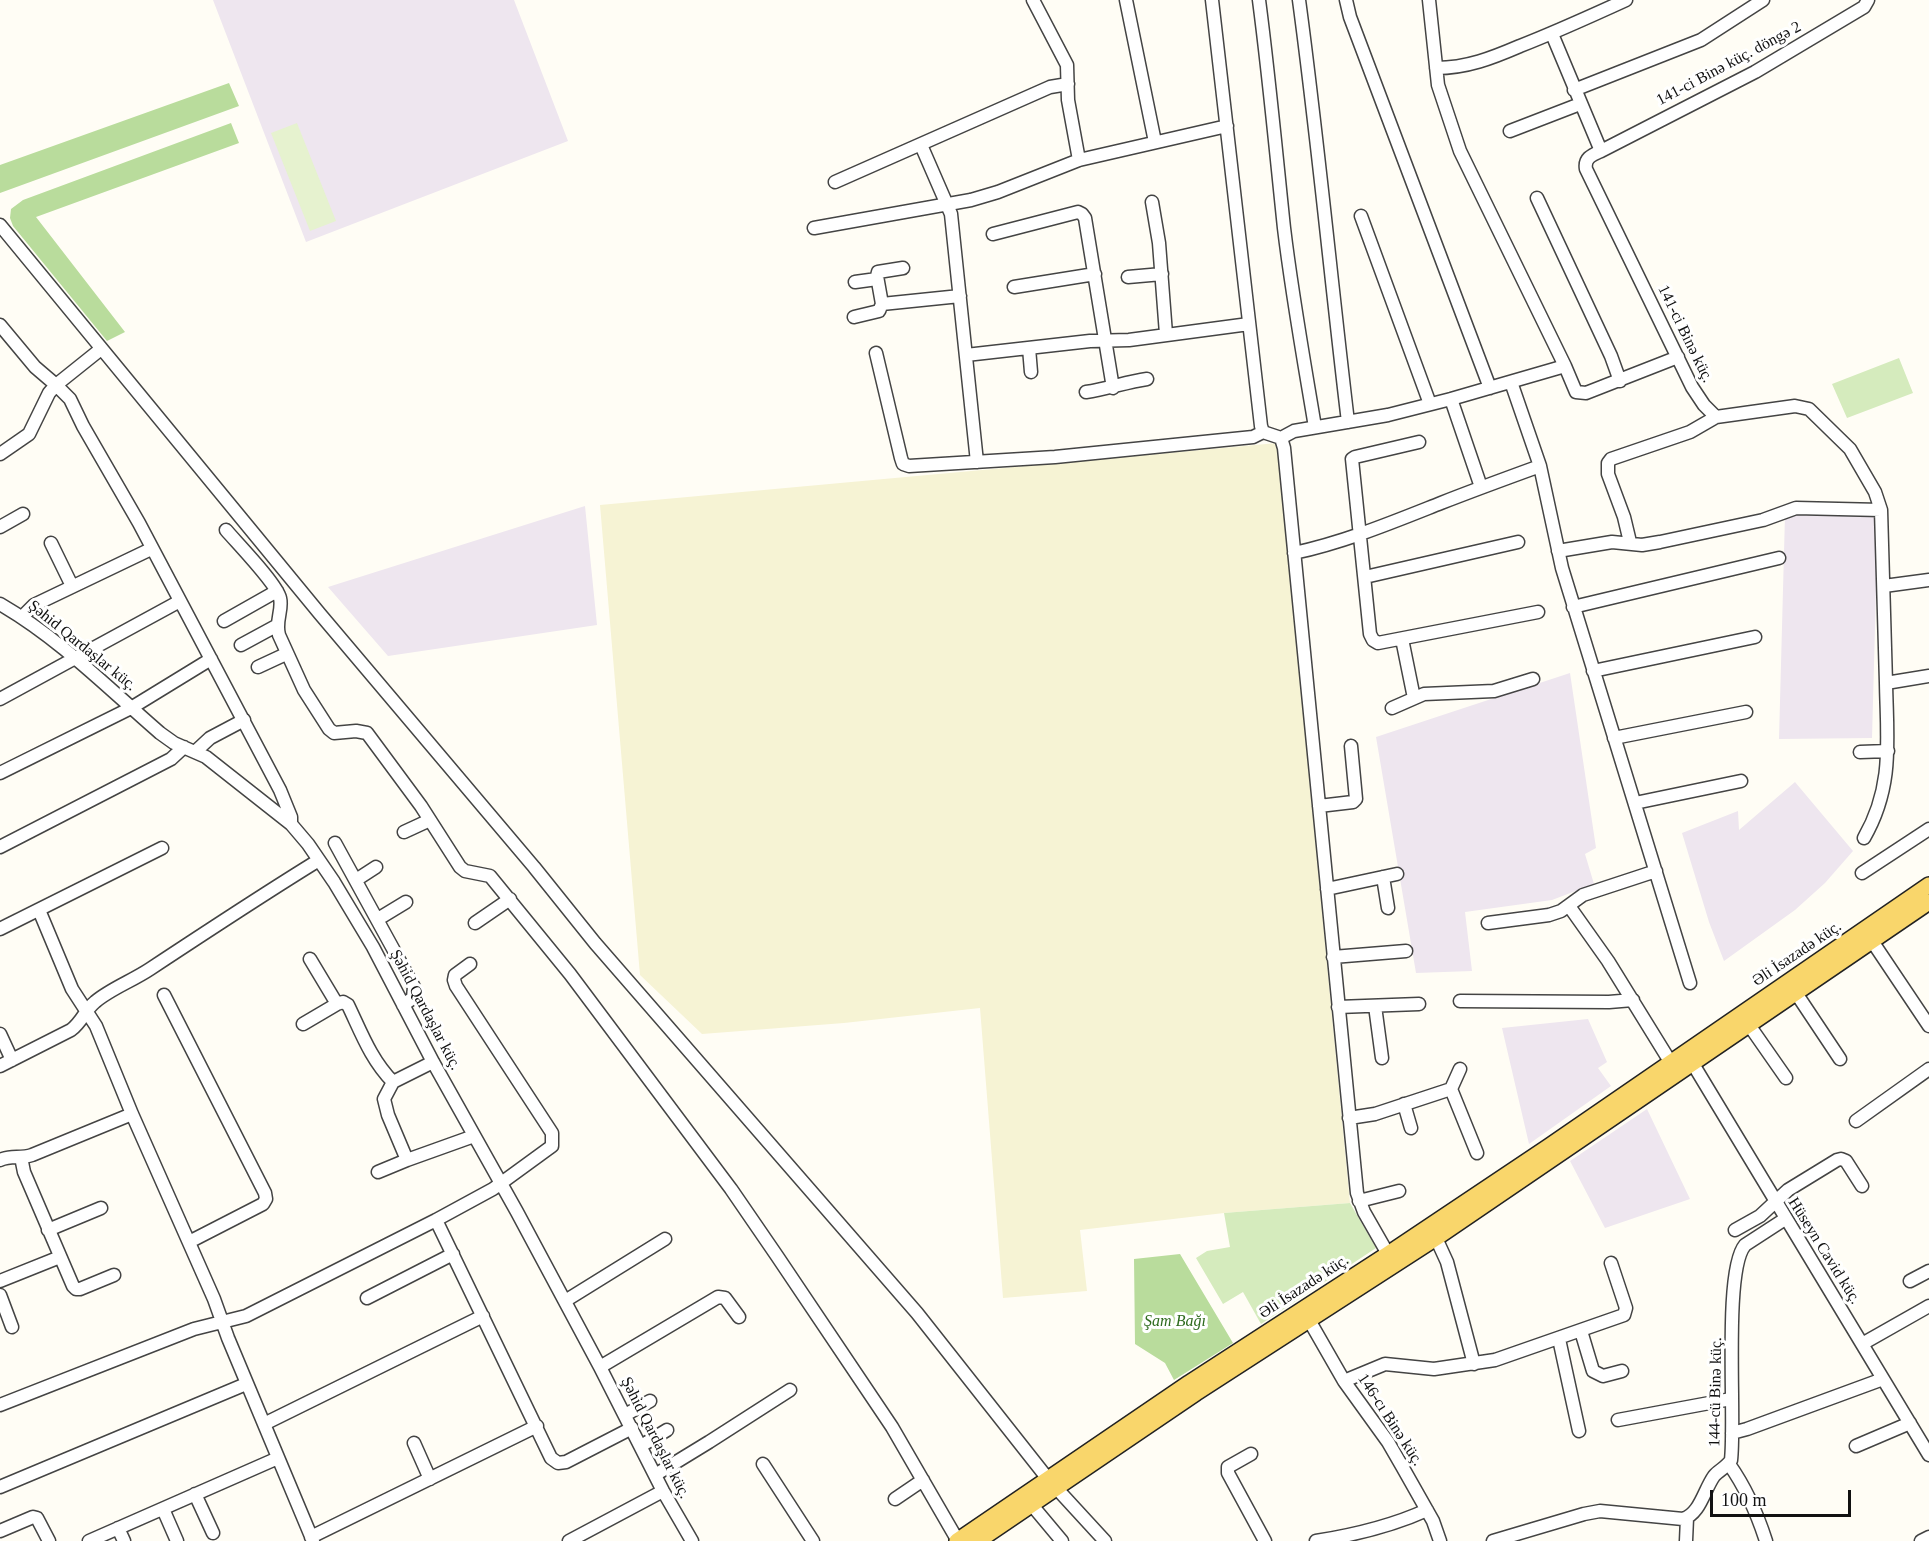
<!DOCTYPE html>
<meta charset="utf-8">
<style>
body{margin:0}
#map{position:relative;width:1929px;height:1541px;overflow:hidden;background:#fffdf5;font-family:"Times New Roman",serif}
canvas{display:block}
.scale{position:absolute;left:1710px;top:1490px;width:141px;height:27px;box-sizing:border-box;border:3px solid #111;border-top:0;padding-left:8px;font-size:18px;line-height:21px;white-space:nowrap;color:#111;-webkit-text-stroke:4px #fff;paint-order:stroke}
</style>
<div id="map">
<canvas width="1929" height="1541"></canvas>
<div class="scale">100 m</div>
</div>
<script>
const ctx = document.querySelector('canvas').getContext('2d');
ctx.lineJoin = 'round';
function fillPath(path, color) { ctx.fillStyle = color; ctx.fill(path, 'evenodd'); }
function stroke(path, color, width, dash) { ctx.strokeStyle = color; ctx.lineWidth = width; ctx.lineCap = dash ? 'butt' : 'round'; ctx.setLineDash(dash || []); ctx.stroke(path); }
function write(font, color, halo, rows, align = 'center') {
  ctx.font = font + ' "Times New Roman",serif'; ctx.lineWidth = 6; ctx.setLineDash([]); ctx.textBaseline = 'middle'; ctx.strokeStyle = halo; ctx.fillStyle = color; for (const [text, x, y, turn = 0] of rows) {
    ctx.save(); ctx.translate(x, y); ctx.rotate((+turn || 0) * Math.PI / 180); ctx.textAlign = isNaN(turn) ? turn : align; if (halo) ctx.strokeText(text, 0, 0); ctx.fillText(text, 0, 0); ctx.restore();
  }
}
fillPath(new Path2D(`
 M213,0H514L568,141L306,242Z
 M585,506L597,625L388,656L328,587Z
 M1785,515L1878,516L1872,738L1779,739Z
 M1570,673L1596,848L1585,854L1594,884L1552,900L1465,912L1472,971L1416,973L1376,737Z
 M1795,782L1853,851L1825,883L1795,910L1724,961L1709,922L1682,833L1738,811L1739,830Z
 M1588,1019L1607,1062L1598,1068L1611,1086L1529,1144L1502,1028Z
 M1647,1109L1690,1199L1605,1228L1570,1161Z`), '#eee6ef');
fillPath(new Path2D(`
 M1277,443L1350,1203L1224,1213L1080,1230L1087,1291L1003,1298L980,1008L844,1023L702,1034L640,975L600,505Z`), '#f6f3d4');
fillPath(new Path2D(`
 M1899,358L1913,393L1847,418L1832,384Z
 M1350,1203L1376,1248L1261,1324L1243,1292L1223,1304L1196,1258L1207,1251L1230,1247L1224,1213Z`), '#d5ebbd');
fillPath(new Path2D(`
 M229,83L239,106L0,193V165Z
 M231,123L239,143L36,217L125,332L107,341L13,226L10,218L11,209L23,200Z
 M1180,1254L1233,1343L1174,1380L1165,1363L1135,1344L1134,1259Z`), '#b9dc9c');
fillPath(new Path2D(`
 M297,123L336,221L310,231L271,133Z`), '#e6f2cf');
const minor = new Path2D(`
 M1033,0L1067,65L1068,100L1079,160
 M1126,0L1155,142
 M1212,0L1261,426L1263,432L1281,438L1284,448L1357,1193L1364,1212L1388,1254
 M1259,0C1269,76 1276,152 1284,228C1292,295 1304,361 1315,427
 M1299,0C1318,140 1331,281 1348,422
 M1346,0L1350,17L1490,388
 M1429,0L1438,85L1460,151L1565,366L1576,392L1586,393L1678,357
 M1552,34L1601,151C1592,155 1584,158 1586,169L1692,387L1704,405L1716,417L1795,406L1809,409L1850,449L1875,492L1881,510L1886,683L1929,676
 M1436,68C1467,68 1492,58 1520,46C1556,32 1591,16 1626,0
 M1574,90L1701,40L1763,0
 M1510,131L1580,104
 M921,145L951,214L977,462
 M1601,151L1755,72L1864,7L1868,0
 M835,182L1050,87L1068,84
 M1537,198L1611,356L1620,381
 M1152,202L1159,243L1166,334
 M1361,216L1430,404
 M0,225L320,614L534,867L595,943L917,1313L1048,1479L1105,1541
 M814,228L971,200L998,192L1079,160L1227,126
 M993,234L1078,212L1082,214L1085,218L1113,388
 M903,268L878,272L877,276L882,304L960,296
 M1128,277L1162,274
 M855,282L877,279
 M1014,287L1095,274
 M854,317L879,311L882,304
 M0,325L35,367L56,385L49,393L29,434L0,454
 M1029,348L1031,372
 M101,349L56,385L70,399L83,426L139,523L280,790L291,817V824
 M876,353L901,458L903,464L909,466L1055,457L1253,437L1263,432
 M966,355L1090,341L1129,340L1249,324
 M1511,382L1540,466L1562,568L1690,983
 M1086,392C1107,389 1126,382 1147,379
 M1451,399L1481,487
 M1281,438L1294,431L1388,415L1451,399L1565,366
 M1419,442L1355,457L1352,459L1370,634L1373,640L1378,643L1538,612
 M0,527L23,514
 M226,530C237,543 277,584 280,598C283,610 275,621 279,635L304,690L329,729L334,733L356,731L367,733L421,806L460,867L465,871L490,876L570,974L731,1189L777,1256L892,1427L958,1541
 M1630,542L1624,517L1608,474V463L1611,459L1690,432L1716,417
 M51,543L72,586
 M1558,551L1612,542L1642,545L1660,542L1763,520L1796,508L1881,510
 M1294,553C1345,542 1393,522 1441,503C1474,490 1507,478 1540,466
 M1365,577L1518,542
 M1884,586L1929,580
 M0,604C59,638 108,688 160,733L174,743L206,757L291,824L308,844L334,882L373,947L433,1062L517,1212L600,1367L663,1491L692,1541
 M1573,607L1779,558
 M22,617L34,605L151,549
 M224,621L277,591
 M1402,639L1414,698
 M241,645L276,626
 M258,667L286,654
 M1593,671L1755,637
 M0,699L180,601
 M1392,708L1424,694L1494,691L1533,679
 M1614,738L1746,712
 M196,751L210,738L244,720
 M1860,752L1888,751
 M0,773L131,708L211,659
 M1635,803L1741,781
 M1319,806L1353,802L1356,799L1351,746
 M404,832L430,820
 M1864,838C1894,786 1887,740 1886,683
 M335,843L414,987L413,998L403,1005
 M0,847L171,759L184,747
 M1862,873L1929,829
 M1383,877L1388,908
 M356,880L376,867
 M1327,889L1397,874
 M1569,906L1608,961L1671,1063
 M39,910L72,989L96,1026L132,1114L214,1299L228,1338L313,1541
 M378,919L406,902
 M475,923L510,899
 M1488,923L1549,915L1561,911L1583,895L1656,871
 M0,929L162,848
 M1872,941L1929,1026
 M1333,957L1406,951
 M310,959L337,1004L343,1002L348,1005C361,1032 371,1060 393,1082L433,1062
 M1796,993L1840,1059
 M164,995L265,1193L266,1199L263,1204L189,1242
 M1460,1001L1609,1002L1633,1000
 M1375,1006L1382,1058
 M1338,1007L1419,1004
 M303,1024L337,1004
 M1749,1025L1786,1078
 M0,1034L12,1060
 M1693,1064L1929,1455
 M0,1066L71,1030C82,1022 85,1010 95,1002C110,989 132,981 150,969C206,932 262,895 319,860
 M393,1082L384,1099L388,1115L407,1160
 M1451,1089L1460,1069
 M1404,1104L1411,1128
 M1349,1118L1375,1114L1451,1089L1477,1153
 M1856,1121L1929,1069
 M21,1157L24,1172L73,1286L76,1289H80L114,1275
 M0,1160C11,1155 20,1159 32,1155L132,1114
 M378,1172L407,1160L474,1136
 M1359,1201L1399,1191
 M436,1220L551,1458L558,1463L566,1462L632,1428
 M48,1230L101,1208
 M1735,1230L1760,1216L1788,1190L1837,1160L1841,1159L1846,1161L1862,1186
 M1436,1238L1447,1262L1474,1364
 M0,1281L60,1257
 M1910,1281L1929,1271
 M0,1295L12,1327
 M367,1298L453,1254
 M565,1301L665,1239
 M1309,1320L1344,1381L1388,1442L1403,1468L1433,1521L1440,1541
 M1581,1331L1593,1371L1603,1376L1622,1371
 M1559,1339L1579,1431
 M1862,1344L1929,1306
 M600,1367L718,1297L725,1298L739,1317
 M1344,1381L1385,1364L1434,1369L1495,1360L1624,1315L1626,1308L1611,1263
 M0,1405L194,1329L246,1316L436,1220L493,1189L552,1146V1133L456,986L454,980L455,975L470,964
 M625,1415L650,1401
 M1618,1420L1731,1399
 M264,1424L483,1316
 M1732,1433L1747,1429L1883,1379
 M414,1443L430,1479
 M641,1446L667,1430
 M1856,1446L1910,1423
 M1251,1454L1228,1467V1473L1265,1541
 M763,1464L813,1541
 M1729,1464C1746,1488 1757,1513 1766,1541
 M655,1475L709,1442L790,1390
 M0,1487L246,1384
 M195,1494L213,1533
 M895,1499L923,1480
 M1031,1504L1062,1541
 M163,1509L177,1541
 M118,1528L124,1541
 M0,1531L33,1517L37,1518L49,1541
 M311,1537L537,1426
 M89,1541L278,1458
 M569,1541L663,1491
 M1316,1541C1354,1535 1392,1526 1427,1510
 M1493,1541L1584,1514L1600,1511L1683,1519C1700,1514 1704,1490 1714,1476C1719,1470 1727,1467 1731,1460C1736,1419 1723,1271 1745,1245L1785,1219
 M1686,1541L1687,1518
 M1921,1541L1929,1537`);
const major = new Path2D(`
 M957,1541L1189,1383L1388,1254L1548,1147L1929,885
 M978,1541L1196,1393L1436,1238L1929,902`);
stroke(minor, '#444', 15);
stroke(major, '#222', 18);
stroke(minor, '#fff', 12);
stroke(major, '#f9d66b', 15);
write('16px', '#111', '#fff', [
 ["141-ci Binə küç. döngə 2",1729,64,-28],
 ["141-ci Binə küç.",1685,334,64],
 ["Şəhid Qardaşlar küç.",82,646,39],
 ["Əli İsazadə küç.",1797,954,-34],
 ["Şəhid Qardaşlar küç.",425,1010,62],
 ["Hüseyn Cavid küç.",1824,1251,58],
 ["Əli İsazadə küç.",1304,1287,-33],
 ["144-cü Binə küç.",1716,1392,-89],
 ["146-cı Binə küç.",1390,1420,57],
 ["Şəhid Qardaşlar küç.",655,1438,63]
]);
write('italic 16px', '#2f6b1f', '#fff', [
 ["Şam Bağı",1175,1322]
]);
</script>
